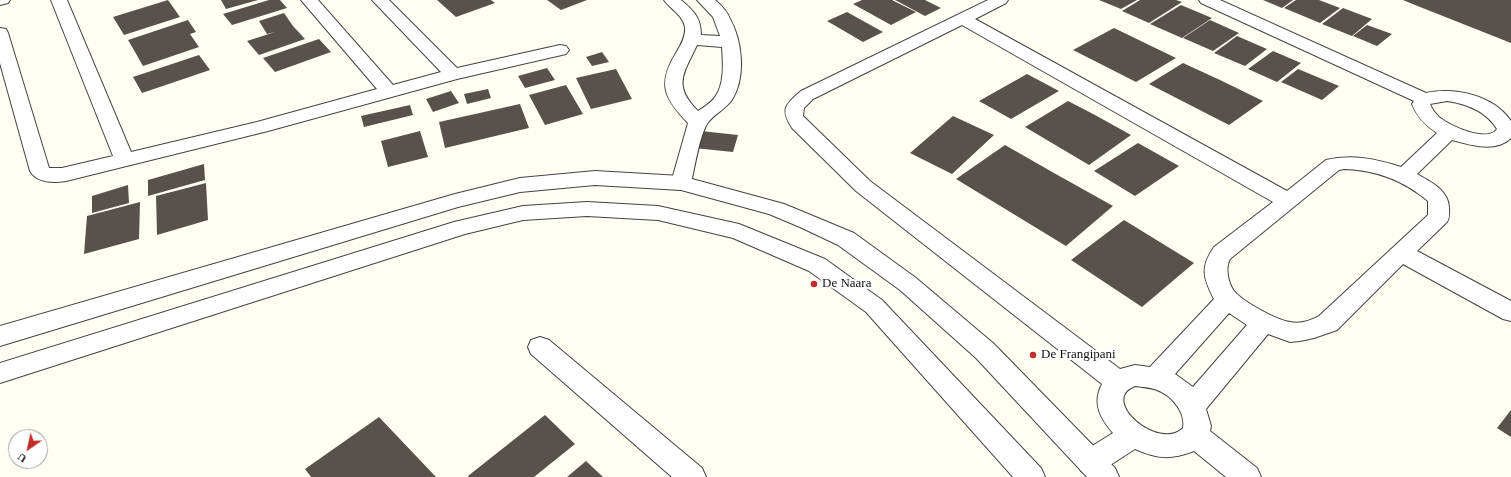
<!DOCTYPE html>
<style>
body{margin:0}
#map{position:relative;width:1511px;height:477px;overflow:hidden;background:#fffef3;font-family:Georgia,serif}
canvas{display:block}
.north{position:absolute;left:8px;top:429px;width:40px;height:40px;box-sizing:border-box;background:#fff;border:1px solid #9f9f9f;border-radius:50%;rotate:214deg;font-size:11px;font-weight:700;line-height:16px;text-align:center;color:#101010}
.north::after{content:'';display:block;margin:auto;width:14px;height:18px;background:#c12c26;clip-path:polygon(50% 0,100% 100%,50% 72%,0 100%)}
</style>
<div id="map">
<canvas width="1511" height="477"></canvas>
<div class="north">U</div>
</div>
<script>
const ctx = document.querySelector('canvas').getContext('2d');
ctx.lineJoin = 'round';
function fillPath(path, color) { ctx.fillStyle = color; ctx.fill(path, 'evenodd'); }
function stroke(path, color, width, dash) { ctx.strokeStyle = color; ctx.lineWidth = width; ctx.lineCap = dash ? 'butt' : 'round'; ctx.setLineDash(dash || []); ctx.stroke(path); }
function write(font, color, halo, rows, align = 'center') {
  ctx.font = font + ' Georgia,serif'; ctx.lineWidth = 4; ctx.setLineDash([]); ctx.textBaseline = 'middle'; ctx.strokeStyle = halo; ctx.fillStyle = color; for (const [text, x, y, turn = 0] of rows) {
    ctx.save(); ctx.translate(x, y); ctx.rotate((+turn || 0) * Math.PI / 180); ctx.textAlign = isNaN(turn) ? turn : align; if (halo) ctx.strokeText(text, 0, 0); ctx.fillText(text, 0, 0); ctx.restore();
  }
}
fillPath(new Path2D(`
 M168,0L180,17L124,35L113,17Z
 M221,0H258L226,9Z
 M269,0H280L287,8L232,25L223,14Z
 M437,0H491L495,3L456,17Z
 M547,0H587L561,10Z
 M862,0H892L916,12L891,25L853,4Z
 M895,0H925L941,8L925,16Z
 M1099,0H1137L1121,9Z
 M1140,0H1176L1182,2L1149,23L1122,11Z
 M1263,0H1293L1282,8Z
 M1296,0H1319L1340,8L1320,23L1284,8Z
 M1403,0H1511V43L1415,5Z
 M1181,5L1212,18L1182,38L1150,24Z
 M1343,8L1372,19L1352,36L1322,24Z
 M847,12L883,32L863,42L827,21Z
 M284,13L293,26L305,39L259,55L247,41L275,32L267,34L259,21Z
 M188,20L196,32L190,34L199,47L143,66L135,52L155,45L135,52L128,40Z
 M1210,20L1239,33L1213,51L1183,38Z
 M1367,25L1392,34L1377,46L1353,36Z
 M1114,28L1176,58L1136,82L1073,50Z
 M1237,36L1267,49L1245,66L1214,53Z
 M319,39L331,52L275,72L263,58Z
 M1273,51L1301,63L1277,82L1248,69Z
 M602,52L609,62L592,66L586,57Z
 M199,55L210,70L142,93L133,77Z
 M1183,63L1220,80L1263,101L1229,125L1149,84Z
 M547,68L555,80L525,88L518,76Z
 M616,69L632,99L591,109L576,78Z
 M1298,69L1339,86L1322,100L1281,82Z
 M1027,74L1059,91L1011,119L979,101Z
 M566,85L583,114L545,125L529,95Z
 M488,89L491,98L467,104L464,94Z
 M451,91L459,103L433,112L426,99Z
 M1068,101L1095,115L1131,135L1089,165L1025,127Z
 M520,104L529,128L445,148L439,122Z
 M410,105L413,115L364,127L361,116Z
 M953,116L994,135L952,174L910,153Z
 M420,131L428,157L388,167L381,141Z
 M701,131L738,135L733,152L694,148Z
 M1138,143L1179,166L1135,196L1094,171Z
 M1005,145L1054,173L1113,206L1066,246L956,179Z
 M204,164L205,180L148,196V180Z
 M206,183L208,220L157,235L156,196Z
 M128,185L129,203L92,213V196Z
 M140,202L139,239L84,254L87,216Z
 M1124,220L1194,263L1142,307L1071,260Z
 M1511,410V437L1497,428Z
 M545,415L575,444L534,477H469L468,476Z
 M379,417L436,477H311L305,469Z
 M586,461L603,477H567Z`), '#59524c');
const minor = new Path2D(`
 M0,0H10L8,3L0,5Z
 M51,0H67L131,152L257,122L377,89L301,0H318L393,85L441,72L372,0H389L457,68L560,45L566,46L569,50L566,54L457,79L268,131L66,181C53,183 37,183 30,171L0,63V28L6,29L8,33L49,168H62L113,156Z
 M664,0H681C694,11 701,18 701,35L720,36L713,17L697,0H715C721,5 727,11 730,19C742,40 746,76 733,98C727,109 713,114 707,124C699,138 695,166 691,183L688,188L681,190L674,188L671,183L688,123C664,98 657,84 676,53C681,45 686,36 685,27C683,15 670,9 664,0ZM697,45L722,47C723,62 725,84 715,97C711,103 704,107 698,111C672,85 684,73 697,45Z
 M988,0H1008L1006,3L975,19L1287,191L1326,160C1352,154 1376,159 1401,167L1437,133C1425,125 1417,117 1412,104L1414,101L1201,3L1199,0H1220L1426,93C1455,87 1493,95 1511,121V138C1496,153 1470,145 1452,140L1417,174C1431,182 1448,190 1449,207C1449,213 1450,217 1447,222L1417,251L1511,301V321L1503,319L1403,264L1337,330L1314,338L1300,341L1290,342L1268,334L1206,409L1211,426L1210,431L1257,468L1261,477H1226L1194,451C1170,460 1158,459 1135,449L1101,471L1091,474L1081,471L1077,462L1081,453L1113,433C1100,418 1092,403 1102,384L856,191L792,128C780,109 785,105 801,91ZM962,25L1273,202L1214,247C1200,267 1203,278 1214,299L1150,367L1135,365L1120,369L870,181L803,116L804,108L813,99ZM1447,101C1467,104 1486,111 1497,129C1487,143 1450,126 1439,117C1435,113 1432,109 1430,104ZM1344,169C1376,170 1403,180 1428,201V215L1319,316C1310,321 1300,324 1290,322C1276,320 1242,301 1234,291C1228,283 1225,267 1230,259L1339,170ZM1229,313L1247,325L1193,387L1175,374ZM1135,386C1142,387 1150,387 1157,390C1171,395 1186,412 1183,428C1159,452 1098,400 1135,386Z
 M540,337L549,340L702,468L706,477H672L531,354L528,347L531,340Z`);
const tertiary = new Path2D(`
 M595,171L681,176L784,204L854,233L916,278L994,344L1115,468L1119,477H1087L976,358L900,290L838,245L800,227L769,214L681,190L595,185L520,192L458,207L0,346V326L455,194L520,178Z
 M587,202L658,206L739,224L825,259L882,300L1041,468L1045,477H1013L866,312L809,271L733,238L658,220L587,216L523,220L465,234L0,383V363L454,222L523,206Z`);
stroke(minor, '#434343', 2);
stroke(tertiary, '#434343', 2);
fillPath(minor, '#fff');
fillPath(tertiary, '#fff');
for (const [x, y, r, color] of [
 [814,284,4,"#c12c26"],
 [1033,355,4,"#c12c26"]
]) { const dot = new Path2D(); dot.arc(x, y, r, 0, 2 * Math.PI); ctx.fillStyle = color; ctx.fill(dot); stroke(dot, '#fff', 1.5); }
write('13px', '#101010', '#fff', [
 ["De Naara",822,284],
 ["De Frangipani",1041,355]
], 'left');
</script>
